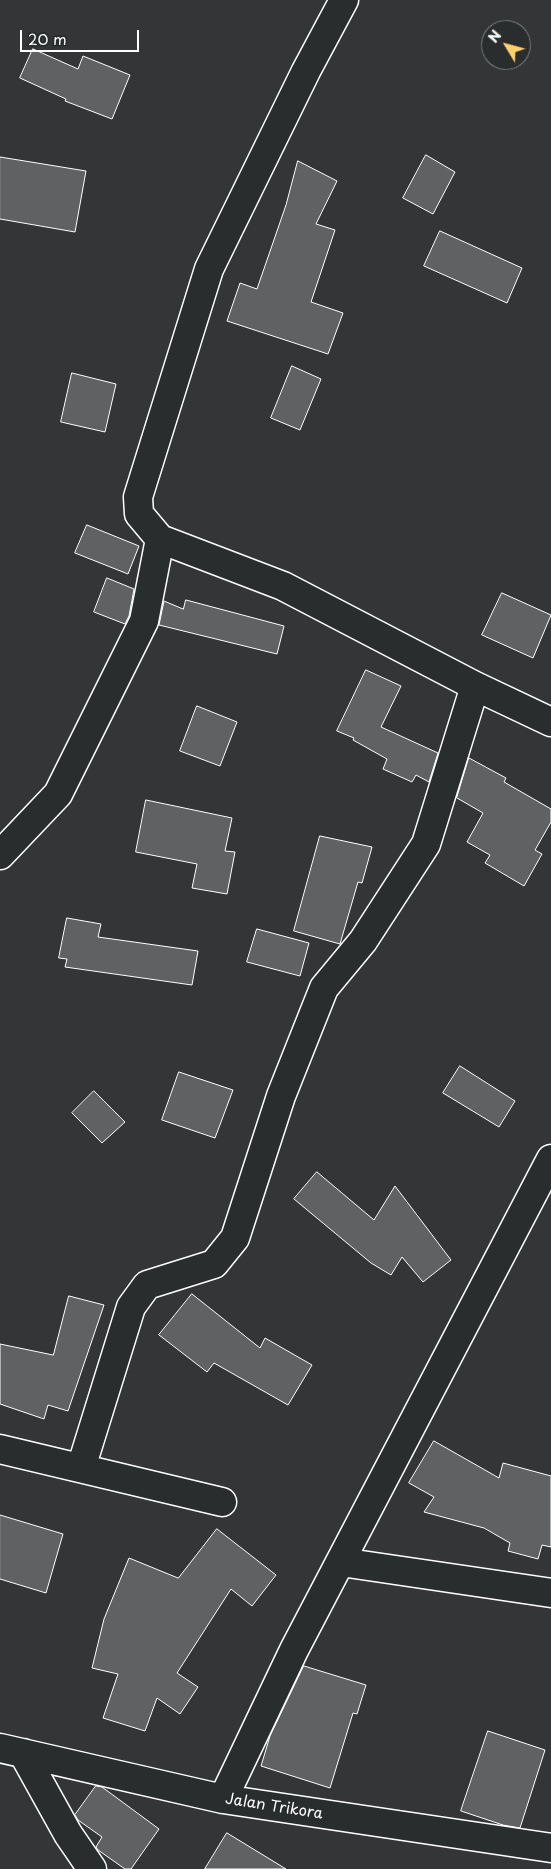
<!DOCTYPE html>
<style>
body{margin:0}
#map{position:relative;width:551px;height:1869px;overflow:hidden;background:#333536;font-family:"Playpen Sans",sans-serif}
canvas{display:block}
.north{position:absolute;left:481px;top:20px;width:50px;height:50px;box-sizing:border-box;background:#2a2d2e;border:1px solid #7f8182;border-radius:50%;rotate:307deg;font-size:14px;font-weight:700;line-height:20px;text-align:center;color:#fff}
.north::after{content:'';display:block;margin:auto;width:18px;height:22px;background:#ffd166;clip-path:polygon(50% 0,100% 100%,50% 72%,0 100%)}
.scale{position:absolute;left:20px;top:30px;width:119px;height:22px;box-sizing:border-box;border:2px solid #fff;border-top:0;padding-left:6px;font-size:15px;line-height:18px;white-space:nowrap;color:#fff;-webkit-text-stroke:4px #2a2d2e;paint-order:stroke}
</style>
<div id="map">
<canvas width="551" height="1869"></canvas>
<div class="north">N</div>
<div class="scale">20 m</div>
</div>
<script>
const ctx = document.querySelector('canvas').getContext('2d');
ctx.lineJoin = 'round';
function fillPath(path, color) { ctx.fillStyle = color; ctx.fill(path, 'evenodd'); }
function stroke(path, color, width, dash) { ctx.strokeStyle = color; ctx.lineWidth = width; ctx.lineCap = dash ? 'butt' : 'round'; ctx.setLineDash(dash || []); ctx.stroke(path); }
function write(font, color, halo, rows, align = 'center') {
  ctx.font = font + ' "Playpen Sans",sans-serif'; ctx.lineWidth = 4.5; ctx.setLineDash([]); ctx.textBaseline = 'middle'; ctx.strokeStyle = halo; ctx.fillStyle = color; for (const [text, x, y, turn = 0] of rows) {
    ctx.save(); ctx.translate(x, y); ctx.rotate((+turn || 0) * Math.PI / 180); ctx.textAlign = isNaN(turn) ? turn : align; if (halo) ctx.strokeText(text, 0, 0); ctx.fillText(text, 0, 0); ctx.restore();
  }
}
const building = new Path2D(`
 M33,49L78,69L83,56L130,75L112,119L65,101L66,99L20,78Z
 M426,155L455,172L433,214L403,198Z
 M0,157L86,171L75,232L0,219Z
 M298,161L337,181L316,224L335,230L311,302L343,313L328,354L227,321L240,283L257,289L286,205Z
 M440,231L522,268L507,303L424,266Z
 M292,366L321,379L300,430L271,418Z
 M72,373L116,384L105,432L61,422Z
 M87,525L139,546L128,574L75,553Z
 M107,578L134,589L129,616L125,624L94,612Z
 M502,593L551,615L533,658L482,635Z
 M186,600L284,626L277,654L159,625L164,601L183,609Z
 M366,670L401,686L381,727L438,753L429,782L416,775L412,782L383,769L387,759L353,740L354,738L337,731Z
 M197,706L237,722L220,766L180,751Z
 M469,758L506,778L504,782L551,809V822L535,850L542,854L524,886L485,863L490,855L467,842L483,813L457,798Z
 M146,800L232,818L225,851L235,852L227,894L192,888L197,864L136,852Z
 M320,836L372,847L362,883L358,882L340,944L294,931Z
 M67,918L101,924L98,937L198,951L192,985L65,967L67,959L59,958Z
 M257,929L309,943L300,976L247,962Z
 M460,1066L515,1101L499,1127L443,1093Z
 M179,1072L233,1090L215,1138L162,1120Z
 M94,1091L125,1122L102,1143L72,1113Z
 M317,1172L374,1220L395,1186L451,1260L423,1282L402,1257L391,1275L371,1263L294,1199Z
 M192,1294L260,1348L265,1338L312,1365L288,1405L214,1363L207,1372L159,1335Z
 M69,1296L104,1305L68,1411L48,1405L44,1419L0,1404V1344L53,1355Z
 M434,1441L499,1478L503,1463L551,1476V1547L542,1545L538,1559L508,1551L510,1543L484,1528L424,1512L434,1497L409,1483Z
 M0,1515L63,1534L46,1593L0,1579Z
 M217,1529L276,1575L252,1606L231,1589L177,1673L198,1687L180,1714L157,1698L145,1731L103,1718L118,1674L92,1668L104,1619L129,1558L178,1578Z
 M304,1666L366,1685L357,1714L353,1713L330,1788L261,1766L270,1736Z
 M488,1731L545,1750L520,1828L503,1825L461,1811Z
 M96,1786L102,1787L159,1829L131,1869H125L98,1850L96,1847L102,1837L78,1820L75,1815Z
 M227,1833L286,1869H205Z`);
fillPath(building, '#5f6162');
stroke(building, '#fff', 1);
const minor = new Path2D(`
 M344,0L306,71L209,269L138,497L139,514L160,539L283,586L475,686L551,722
 M0,855L58,794L144,621L160,539
 M0,1449L222,1502
 M81,1468L131,1307L147,1285L214,1264L235,1238L281,1096L324,988L363,941L426,844L475,686
 M341,1562L551,1593
 M0,1748L223,1799L551,1848
 M23,1753L68,1834L92,1869
 M223,1799L294,1650L551,1159`);
stroke(minor, '#fff', 31);
stroke(minor, '#2a2d2e', 28);
write('15px', '#fff', '#2a2d2e', [
 ["Jalan Trikora",274,1807,9]
]);
</script>
